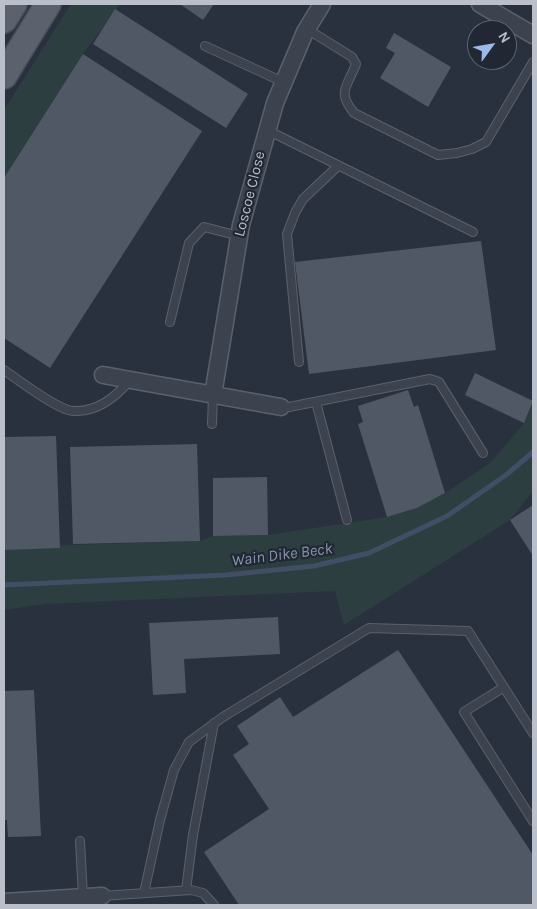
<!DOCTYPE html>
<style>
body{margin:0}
#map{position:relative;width:537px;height:909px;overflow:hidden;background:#29313e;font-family:Karla,sans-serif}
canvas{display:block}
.frame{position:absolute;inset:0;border:5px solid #babfc9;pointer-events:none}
.north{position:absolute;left:467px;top:20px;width:50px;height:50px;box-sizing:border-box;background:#222833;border:1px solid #5f646f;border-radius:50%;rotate:58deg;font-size:14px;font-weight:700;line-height:20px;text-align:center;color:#babfc9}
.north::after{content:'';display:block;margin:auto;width:18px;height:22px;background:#9cb8eb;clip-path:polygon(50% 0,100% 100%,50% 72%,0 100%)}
</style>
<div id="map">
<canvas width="537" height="909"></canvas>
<div class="frame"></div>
<div class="north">N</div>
</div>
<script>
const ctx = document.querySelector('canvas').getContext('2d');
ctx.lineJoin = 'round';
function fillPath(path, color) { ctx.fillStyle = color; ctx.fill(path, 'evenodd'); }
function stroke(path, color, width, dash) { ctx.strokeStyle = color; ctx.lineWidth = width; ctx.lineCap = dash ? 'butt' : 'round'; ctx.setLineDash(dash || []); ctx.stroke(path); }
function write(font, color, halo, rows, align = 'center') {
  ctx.font = font + ' Karla,sans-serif'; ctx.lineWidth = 4.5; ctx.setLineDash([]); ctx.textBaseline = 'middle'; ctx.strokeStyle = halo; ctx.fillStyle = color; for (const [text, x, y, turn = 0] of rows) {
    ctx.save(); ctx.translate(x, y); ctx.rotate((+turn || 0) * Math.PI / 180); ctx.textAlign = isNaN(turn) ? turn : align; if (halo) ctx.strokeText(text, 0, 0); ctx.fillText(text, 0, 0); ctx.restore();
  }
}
fillPath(new Path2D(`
 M71,4H120L83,54L4,178V110Z
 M533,403V491L510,520L344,625L335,591L46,604L4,610V547L200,541L213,536L268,535L387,517L417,508L445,493L490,463L524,423Z`), '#2c3e40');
stroke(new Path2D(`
 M4,585L226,575L314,566L369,553L447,516L506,475L533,452`), '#414e65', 5);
fillPath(new Path2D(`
 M180,4H214L203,20Z
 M115,9L248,94L226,128L93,44Z
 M394,33L451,67L428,107L380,78L395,53L386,48Z
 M83,54L202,131L50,368L4,338V178Z
 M481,241L496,350L309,374L295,262Z
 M475,373L533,401L524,423L465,395Z
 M408,390L414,407L418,405L445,493L417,508L387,517L358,424L363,422L358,406Z
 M56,436L60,548L4,550V437Z
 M197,444L200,541L73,544L70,447Z
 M267,477L268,535L213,536V478Z
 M533,505V556L510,520Z
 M278,617L280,654L184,659L186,693L153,695L149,623Z
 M398,650L533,855V905H239L204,852L269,809L233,755L249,744L237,726L280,697L293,717Z
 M34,690L41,836L8,837L7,820H4V691Z`), '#505866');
const service = new Path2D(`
 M307,29L352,57L356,64C348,86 336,91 354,113L438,155L457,153L472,149L486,142L533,62
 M205,46L283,82
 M267,130L473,232
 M170,322L189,243L204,227L239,236
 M299,362L287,234L295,213L303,199L338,166
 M4,370C18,380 59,411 74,411C97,412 116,397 130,380
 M316,402L347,520
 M281,407H289L430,379L439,382L483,453
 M212,424L213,395
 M504,687L464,712L533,821
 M80,841L83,897
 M186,890L193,835L214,723
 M144,893L160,820L174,770L189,742L223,717L369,628L468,631L533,733
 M102,896L191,890L203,893L214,905`);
const minor = new Path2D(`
 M480,4L533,35
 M103,375L281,407
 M213,395L241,225L275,103L305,32L322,4
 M4,902L102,896`);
const primary = new Path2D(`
 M4,20L14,4
 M4,76L48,4`);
stroke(service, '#5b616c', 10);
stroke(minor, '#5b616c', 19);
stroke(primary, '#474c57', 28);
stroke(service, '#3d434e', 8);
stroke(minor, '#3d434e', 16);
stroke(primary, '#5b626e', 25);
write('15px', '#babfc9', '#222833', [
 ["Loscoe Close",250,194,-76]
]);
write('italic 16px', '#8594ac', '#222833', [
 ["Wain Dike Beck",282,555,-7]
]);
</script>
